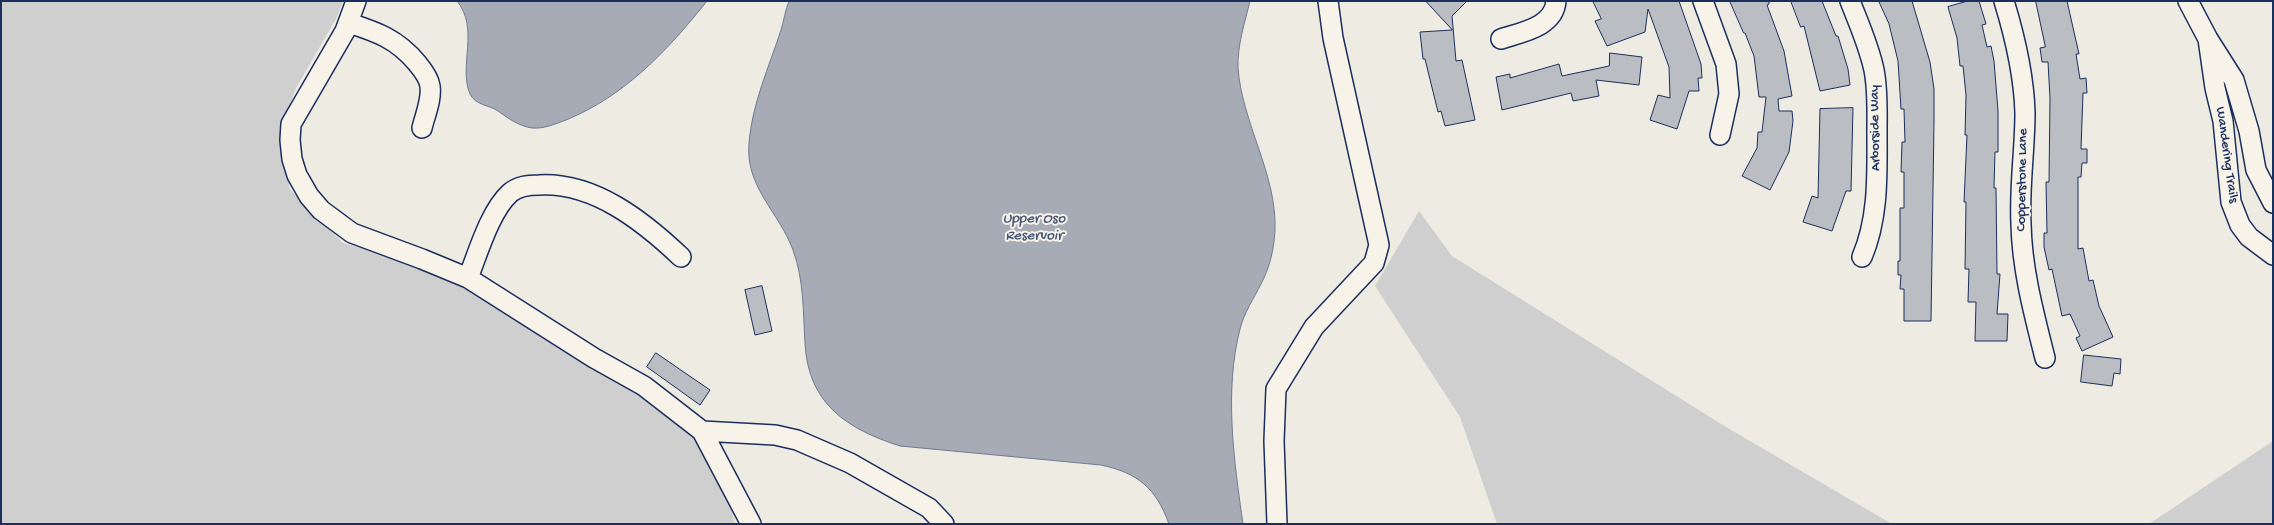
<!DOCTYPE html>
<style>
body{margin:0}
#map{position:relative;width:2274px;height:525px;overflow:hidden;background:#eeebe2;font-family:"Gochi Hand",sans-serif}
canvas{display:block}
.frame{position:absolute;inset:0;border:2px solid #1b2f5e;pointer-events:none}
</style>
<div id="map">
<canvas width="2274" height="525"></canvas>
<div class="frame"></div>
</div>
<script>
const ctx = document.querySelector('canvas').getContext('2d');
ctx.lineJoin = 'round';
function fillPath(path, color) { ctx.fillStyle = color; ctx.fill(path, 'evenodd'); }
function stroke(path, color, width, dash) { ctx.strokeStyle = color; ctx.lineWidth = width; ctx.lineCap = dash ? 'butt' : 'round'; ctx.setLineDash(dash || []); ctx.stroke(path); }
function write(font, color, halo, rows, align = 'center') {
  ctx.font = font + ' "Gochi Hand",sans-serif'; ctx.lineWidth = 4; ctx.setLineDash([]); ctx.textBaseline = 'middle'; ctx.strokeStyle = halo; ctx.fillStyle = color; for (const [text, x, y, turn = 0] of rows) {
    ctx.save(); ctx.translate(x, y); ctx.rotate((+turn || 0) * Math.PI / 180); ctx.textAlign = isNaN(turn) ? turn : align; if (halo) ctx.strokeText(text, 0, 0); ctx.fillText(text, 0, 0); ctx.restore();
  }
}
fillPath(new Path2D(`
 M1,1H343L336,19L296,88L283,122L281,144L283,162L290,189L343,243L393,257L437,274L475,294L599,373L632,389L695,433L730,504L735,524H1Z
 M1419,211L1452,256L1726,427L1892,524H1497L1460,417L1375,286Z
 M2273,441V524H2149Z`), '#cfcfcf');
const water = new Path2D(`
 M457,1H707C668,50 625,96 566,120C555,124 544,129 532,128C519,126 509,119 498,111C489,105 475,105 470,94C458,66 480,29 457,1Z
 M789,1H1250C1245,22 1237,46 1238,68C1242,123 1277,174 1275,230C1274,249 1270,267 1261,284C1254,298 1244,313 1240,329C1224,391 1234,461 1243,524H1169C1156,488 1138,473 1101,465L900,446C847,429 808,404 805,343C803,311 804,280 793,250C779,212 745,187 749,143C752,104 769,67 781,30C784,21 785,10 789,1Z`);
fillPath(water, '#a6abb5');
stroke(water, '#6e7992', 1);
const building = new Path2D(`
 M1426,1H1467L1452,16L1456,61L1462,60L1475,120L1445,126L1441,111L1438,112L1425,59H1423L1420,32L1452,30Z
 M1593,1H1679L1701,64L1702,78H1698L1699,91H1689L1677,129L1650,120L1658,95L1670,98L1669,67L1648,9L1645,32L1607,46L1595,21L1601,19Z
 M1730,1H1769V4L1767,5L1784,51L1792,96L1778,99L1779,111H1792L1793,121L1789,152L1770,190L1742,176L1757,148L1758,132H1762L1766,97H1759L1754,56L1745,33H1744Z
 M1791,1H1822L1836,36H1838L1848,69L1850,85L1820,91L1804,26L1801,27Z
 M1879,1H1912L1930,62L1934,89V122L1931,321H1904V289H1900L1901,275H1898V261H1900V208H1904V172H1901L1902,142H1905L1904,109H1901L1898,61L1889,24Z
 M1968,1H1979L1986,24L1982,25L1987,47L1991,46L1994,61L1998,111V152H1995L1994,188H1996L1997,274H2000L1997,314H2008L2007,341H1975L1976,302H1968L1969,269H1965L1966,202H1964L1967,135H1965L1966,95L1963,66H1960L1957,38L1948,7Z
 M2036,1H2067L2079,54H2076L2080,79L2086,78L2087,93H2083L2081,149H2087V163H2082L2081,177H2078V249L2083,248L2089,281L2093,280L2099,306L2113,337L2082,351L2076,338L2080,336L2070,314L2062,316L2052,269L2049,270L2044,247V233H2047L2046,182H2049L2050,98L2048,62H2042L2040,48L2045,47Z
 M1610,53L1642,57L1639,85L1596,80L1599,96L1573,101L1571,93L1502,110L1496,77L1510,74V78L1559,64L1562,76L1609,66Z
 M1853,108L1851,191H1846L1832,231L1803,222L1812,196L1818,198L1820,109Z
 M762,286L772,331L755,335L745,290Z
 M656,353L710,390L700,405L647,367Z
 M2084,355L2121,359L2120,374L2114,373L2112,386L2081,382Z`);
fillPath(building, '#babdc2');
stroke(building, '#1b2f5e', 1);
const minor = new Path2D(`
 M356,1L345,31L291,124L290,140L292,159L297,175L309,196L321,210L352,233L422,259L468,278L594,358L644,386L702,431L775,435L797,440L850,463L929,508L944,524
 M1703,1L1726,64L1729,94L1720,135
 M1850,1C1859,24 1869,46 1874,70C1878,90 1877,112 1877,132C1877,174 1879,217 1862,257
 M2004,1C2015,37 2024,75 2025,113C2025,150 2019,187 2021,224C2022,270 2034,314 2045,358
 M2188,1L2208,39L2234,80L2249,131L2256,170L2273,203
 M349,23C377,32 397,39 417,63C422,69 429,78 430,86C432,100 425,115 422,128
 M1501,39C1522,32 1554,27 1556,1
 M2208,39L2215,88L2223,121L2231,202L2240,225L2249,237L2273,255
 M468,278C478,253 490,211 510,193C518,186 528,185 539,185C594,182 643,221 681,257
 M702,431L751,524
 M1277,524L1274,441L1276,389L1314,327L1374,263L1379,245L1333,38L1328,1`);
stroke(minor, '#1b2f5e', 22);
stroke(minor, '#f7f3e8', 19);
write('14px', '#1b2f5e', '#f7f3e8', [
 ["Arborside Way",1876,128,-91],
 ["Wandering Trails",2226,155,82],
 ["Copperstone Lane",2023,180,-89]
]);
write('italic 15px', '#455478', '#f7f3e8', [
 ["Upper Oso",1034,220],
 ["Reservoir",1034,237]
]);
</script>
